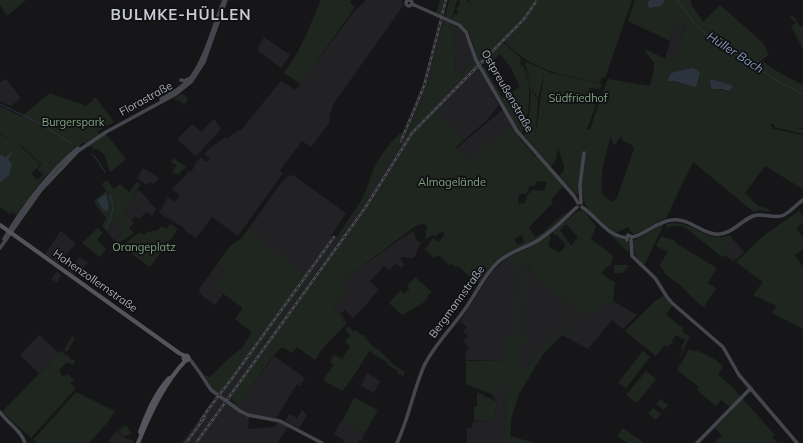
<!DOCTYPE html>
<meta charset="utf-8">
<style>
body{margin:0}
canvas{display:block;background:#161618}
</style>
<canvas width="803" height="443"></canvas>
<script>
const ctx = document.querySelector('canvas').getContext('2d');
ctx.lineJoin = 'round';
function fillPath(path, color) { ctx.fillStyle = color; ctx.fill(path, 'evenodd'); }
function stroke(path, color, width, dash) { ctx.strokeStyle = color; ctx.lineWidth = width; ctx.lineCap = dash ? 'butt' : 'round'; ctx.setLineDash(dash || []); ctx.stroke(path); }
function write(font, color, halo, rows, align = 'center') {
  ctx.font = font + ' Mulish,sans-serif'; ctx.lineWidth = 3.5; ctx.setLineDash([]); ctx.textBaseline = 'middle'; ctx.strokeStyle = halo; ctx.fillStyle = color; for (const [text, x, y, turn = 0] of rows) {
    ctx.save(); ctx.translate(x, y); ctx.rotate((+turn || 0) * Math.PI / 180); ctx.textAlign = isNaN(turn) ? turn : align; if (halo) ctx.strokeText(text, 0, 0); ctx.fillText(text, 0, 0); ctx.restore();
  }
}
fillPath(new Path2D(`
 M366,0H400L402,1L403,6L334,103L330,114L329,123L311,147L302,141L280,170L283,173L238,236L212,217L196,238L187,232L183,227L159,213L168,197L175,202L180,195L172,190L189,171L191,172L195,166L194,165L201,157L206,162L210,159L204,154L209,149L224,138H229L231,135L242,129L281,81L296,90L353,13Z
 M535,0H539L525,20L478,68L499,105L487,120L463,141L436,110L419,127L410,137L378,194L334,252L232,395L231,399V402L219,393L305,275L256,239L258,236L249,228L282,182L287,177L293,175L346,213L331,236L332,237L334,235L339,238L403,136L422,86L441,19L444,20L435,63L424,96L406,139L419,124L523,18Z
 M678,14L685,25L675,62L673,63L665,59Z
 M454,25L462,30L466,37L474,60L463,72L456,77Z
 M264,37L290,55L281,68L257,50Z
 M6,79L21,98L11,106L0,101V82Z
 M504,109L513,126L495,138L469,162L457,148L489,121Z
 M214,119L221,129L196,156L177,139L192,124L201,132Z
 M143,168L159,178L156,182L154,184L150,182L147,185L137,178Z
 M138,190L142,193L156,209L152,216L147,211L139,219L136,216L132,220L122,209L135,198L132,195Z
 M114,218L127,228L114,240L107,232L110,229Z
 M61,231L76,244L58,263L45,254Z
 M413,231L417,241L421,242L414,258L400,257L404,265L401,268L396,263L389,270L384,266L370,281L379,290L369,300V302L353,318L345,310L340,313L347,323L346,324L333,307L347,293L342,281L399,240Z
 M733,239L744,252L737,259H735L723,249Z
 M80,257L88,263L75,275L68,270Z
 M505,259L517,266L529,262L533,265L528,271L578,312L561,335L555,331L537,353L526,369L508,361L466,360L465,353L469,348L463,341L468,336L463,332L467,327L460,321L492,272Z
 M217,264L225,270L215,288L223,294L215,305L201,295L199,291L200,288Z
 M57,271L61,275L58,283L51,279Z
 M604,300L610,304L613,301L637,315L623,329L612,320L588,349L564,336L584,310L589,309Z
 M39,335L59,353L39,373L20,355Z
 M274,356L305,378L300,386L297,384L276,418L251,414L249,417L248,429L275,427L278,421L288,427L277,443H182L216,396L229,405L232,402L238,405Z
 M367,373L380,381L374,393L361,386Z
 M503,381L509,382V389L507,400L503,403L507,404L503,443H467V428H472L473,421L494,422L497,402L493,396L496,390Z
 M302,410L307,415L299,428L285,421L289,414L297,418Z
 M341,421L365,433L361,441L358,440L357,443H343L344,440L334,435Z
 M116,431L125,438L133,440V443H111L108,441Z`), '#222225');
fillPath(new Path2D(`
 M0,0H26L7,16L0,5Z
 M321,0H352L350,3L355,7L301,84L284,73C301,51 310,25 321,0Z
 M440,0H445L442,16L436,13Z
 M449,0H457L451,20L445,17Z
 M459,0H467L472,5L469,0H535L523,18L480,63C469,42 477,32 452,20L454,14L457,15L458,10H456L460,4Z
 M539,0H632L605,78L602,77L600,83C560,74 534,72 504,41L525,20Z
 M635,0H691V4L703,22L720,5L763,43L769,55L761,60L781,74L803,85V128H797L803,129V134L774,127V124H770L773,129L803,135V189L765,166L745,193L758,206L769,209L770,212L759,210L754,212L693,162L666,218C655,222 645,232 633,234L628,227L617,232H614L590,212L584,202L583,192H579L578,195L576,194L559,176L563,172L564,166L558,148L556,160L551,167L524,135L530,112L531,92L524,66L532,83L525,64L526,62L551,73L602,84L600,89L589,88L593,95L592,99L595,100L594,104L596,105L587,129L590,130L600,99L609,100L610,98L602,95L608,79L650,86L654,68V62L645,52L647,50L673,63L675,62L685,25L678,15L670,41L628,21ZM692,69L700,76L697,84C686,87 679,81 668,81V78L674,73ZM544,74L535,140L538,101L533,93L532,88L538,99ZM713,79L724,84L728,91L710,88V81ZM611,135L612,142L615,145L621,136L623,141L632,145L634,149L617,198L611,202L602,194C599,174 606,154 611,135Z
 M791,15L795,18L800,27L802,26L803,27V49L791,26L796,23L790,17Z
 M444,20L454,25L456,76L463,72L474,60L477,66L419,124L407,139H405L424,96L430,79Z
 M503,42L521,58L520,60L522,61L520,62L521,65H523L529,87V99L528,112L522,134L515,124L482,67L483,66L485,68L503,98L520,87L511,68L500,54L487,66L485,64H481Z
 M50,93L86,106L92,101L93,98H96L114,122L97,132L102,136L106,134L126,159L110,172C105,161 108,153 96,149L94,150L91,146L89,148L84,142L45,176L16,215L12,212L10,214L0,207V134L18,144L39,163L40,165L31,174L38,180L43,174L37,169L42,165L23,147L0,133V106L23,117L22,116Z
 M181,94L185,95L188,99L184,106L182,102L173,99Z
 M436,109L463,141L456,147L469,161L495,138L513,126L521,140L533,154V156H537L563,186L551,200L553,202C545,212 536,219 529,228L535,237C548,232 554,218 569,211L545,234L530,243L505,254L496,261L478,286V282L475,280L478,276L475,273L470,277L458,266L456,267L452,264L450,266L439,255L434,258L425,249L433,238L438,242L445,235L442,231L436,236L432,235L425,240L427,226L424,224L417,225L342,281L347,293L333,307L346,324L322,349L315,360L297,347L292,353L282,347L273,356L238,405L231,399L232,395L334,252L378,194L410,137ZM536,181L547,182L544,191L532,190L527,195L525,203L518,204L519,194H526L530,186H535ZM522,235L524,242L517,245L514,239Z
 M405,130C385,179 348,225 317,268C286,311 256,355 222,395L220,394L238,372L306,277H308C325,253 343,229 359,204C365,195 368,184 372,173C379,156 391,140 405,130Z
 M173,158L186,167L178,175L172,172L177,165L171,162Z
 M107,180L114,189L120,184L129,192L137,182L141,185L132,195L135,198L122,209L134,223L129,228L134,233L119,243L114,240L121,234L122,228L120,226L122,224L115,218L110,229L107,232L102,226L106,218L95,204L96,203L94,201L106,191L102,184Z
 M583,210L596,226L591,239L613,256L612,258L611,266L609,265L601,273L609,279L615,282L613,301L609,304L603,300L593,312L589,309L586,313L583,311L564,336H561L543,354L519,394L511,419L510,436L535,443H503L507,404L503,403L504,399L507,400L509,389V382L503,381L494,395L466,384V361H508L505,338L501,326H502L506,338L514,337L519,287L517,267L505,259L530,247L548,235L551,237L548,246L559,253L565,247V244L557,235H553V231L578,211ZM566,224L578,237L571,246L560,230ZM529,262L533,266L528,271L578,312L561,335L555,331L537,353L526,369L517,364L518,350L521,342L525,343L529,340L519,331L522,303L524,296L522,265Z
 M799,211L803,217V223L796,228L803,237V249L795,255L803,267V329L772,313L777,306L767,302L753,295L763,282L736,262L763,236Z
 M674,223C694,223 710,244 730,235L733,239L723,249L735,259L734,261L724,255L722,257L686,228C680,225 671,225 666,229L667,224Z
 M171,224L178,229L150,267L125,249L126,247L123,245L140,232L144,235L148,231L149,232L158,230L161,226L166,229Z
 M664,224L645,264L643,265C636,257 633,253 633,241Z
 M600,225L618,238L628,241L629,244V252H628Z
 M98,228L103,233L97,240L106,249L100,257L82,243Z
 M249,228L259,236L257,239L306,275L219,393L213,390L204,375L210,377L229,358L241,349L252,332L235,319L243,308L215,288L225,270L217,264L231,245L241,239Z
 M661,236L675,241L677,244L717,268L708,283L716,288L704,307C693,301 686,289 676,282C671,279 668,277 664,272L665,271L660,267V264L668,252L656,246Z
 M614,265H628L629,266L622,273H614Z
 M415,277L432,292L427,296L428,298L423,303L402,315L389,303L401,290L404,294L407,290L410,292L407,286Z
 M664,296L672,306L666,314L677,324L684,328L682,332L690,336L680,357L679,356L683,349L681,348L685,340L676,335L672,340L673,343L668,346L665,345L656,356L625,331L655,301Z
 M348,326L354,332L356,330L361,335H363L373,347L380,351L394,365L405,372L404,376L397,374L398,371L388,365V363L369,351L351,380L342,391L323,380L334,365L330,362L334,355L342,359L350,346L345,342L350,336L345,330Z
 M72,336L75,338L67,352L64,350Z
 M689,349L695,351L696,350C705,355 717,358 723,367L718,374L734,389L775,435L772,438L778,443H715L722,435L715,428L733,410L721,400L716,406L697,390L699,387L677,370Z
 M61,351L71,358L70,360H75L74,362L75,363L73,365L68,362L59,370L63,377L67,374L74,380L70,383L76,388L31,438L2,412Z
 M643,351L650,357L626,388L618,383Z
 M646,371L656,379L637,403L626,395Z
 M76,392L115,411L106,424L89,443H37L33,440Z
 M477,392L497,402L494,422L474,420V407H477Z
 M354,398H355L378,410L365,433L342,421Z
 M660,399L668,405L664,410L656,404Z
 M653,408L661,414L656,420L648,413Z
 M122,426L124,427L127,426L132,434L124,436L117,430L119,431Z
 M623,428L644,443H628L617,436Z`), '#1e261f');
fillPath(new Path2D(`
 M650,0H665L661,6L649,8L647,4Z
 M692,68L697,70L700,74L697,84L695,87L674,81H668V78L671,73Z
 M711,79L731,85L733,86L732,88L728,91L722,89H711L710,81Z
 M11,152L12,153L8,159L12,164L9,175L0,183V156L2,155L5,158Z
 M106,194L109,208L108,210L104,211L97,200Z`), '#2b343d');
stroke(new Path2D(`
 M677,0L696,25L709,37L781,83L803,94
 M0,104L35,121L73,144
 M92,155L95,157L105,172
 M106,228C112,218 115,206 110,195`), '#2b343d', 1);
stroke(new Path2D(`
 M406 3a3 3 0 1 1 6 0a3 3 0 1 1-6 0Z
 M412,4L459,25L466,32L476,60L517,131L574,196L578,203
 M181,80L185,81L188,79
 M161,99C171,94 181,88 189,80C204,63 215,22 224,0
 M581,203L580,185L584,153
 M582,207C597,217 607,236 627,238V240
 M627,238L628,235L632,237L636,236C648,232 659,221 672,220C690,218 699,232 715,234C731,236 740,221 753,216C764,212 774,220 784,215C791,211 797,204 803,200
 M4,239C24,205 48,173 78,148
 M631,240L632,256L655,278L667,297L672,303L723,347L739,375L797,443
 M0,248L41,190L78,151L106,132L176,94L191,82L204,62L226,0
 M189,358L200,373L211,390L240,411L248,415L280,421L322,443
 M0,412C8,424 21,430 25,443
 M397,443C409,418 413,391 424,366C434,345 452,328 465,309C476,294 484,275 498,262C510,251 527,248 540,239C554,230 565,218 577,207
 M697,443L751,388`), '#45464d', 3.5);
stroke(new Path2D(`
 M0,225L179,353L185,356
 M183.5 358a2.5 2.5 0 1 1 5 0a2.5 2.5 0 1 1-5 0Z
 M140,432C147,413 155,393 169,378
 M138,443C150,414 164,383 186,360`), '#53545c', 4);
const rail = new Path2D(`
 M401,141L424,86L446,0
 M201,420L210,407L233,377L334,237
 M186,443L205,417
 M196,443L365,208L412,133L524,19L537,0`);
stroke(rail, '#4a4b52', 2.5);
stroke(rail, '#111113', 1, [3]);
write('11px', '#a7acb9', '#111113', [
 ["Ostpreußenstraße",507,91,60],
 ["Florastraße",146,99,-29],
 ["Hohenzollernstraße",95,281,35],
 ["Bergmannstraße",457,302,-54]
]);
write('11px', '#7ea482', '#111113', [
 ["Südfriedhof",578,99],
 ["Burgerspark",73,123],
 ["Almagelände",452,183],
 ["Orangeplatz",144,248]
]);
write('italic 12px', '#7d98b5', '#111113', [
 ["Hüller Bach",735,53,33]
]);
ctx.letterSpacing = '1px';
write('bold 15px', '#c9cbd4', '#111113', [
 ["BULMKE-HÜLLEN",181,15]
]);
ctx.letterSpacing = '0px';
</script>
